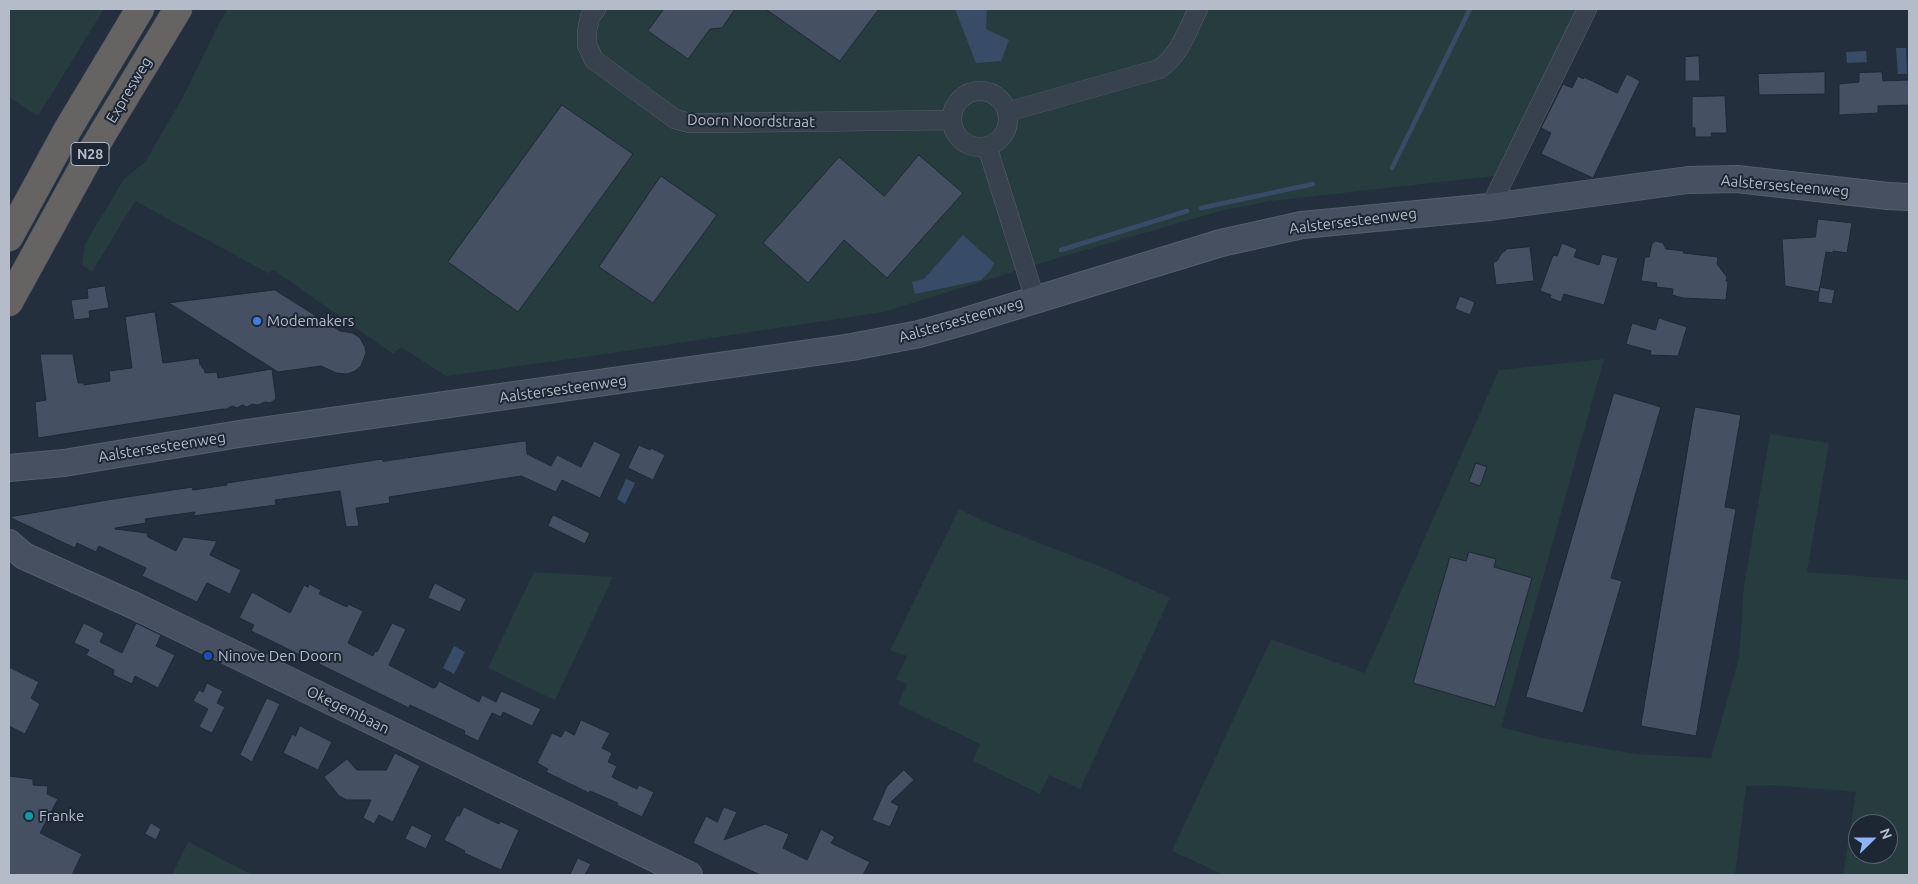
<!DOCTYPE html>
<style>
body{margin:0}
#map{position:relative;width:1918px;height:884px;overflow:hidden;background:#242f3e;font-family:Ubuntu,sans-serif}
canvas{display:block}
.frame{position:absolute;inset:0;border:10px solid #b4bcc9;pointer-events:none}
.north{position:absolute;left:1848px;top:814px;width:50px;height:50px;box-sizing:border-box;background:#1d2633;border:1px solid #59626f;border-radius:50%;rotate:68deg;font-size:14px;font-weight:700;line-height:20px;text-align:center;color:#b4bcc9}
.north::after{content:'';display:block;margin:auto;width:18px;height:22px;background:#8ab4f8;clip-path:polygon(50% 0,100% 100%,50% 72%,0 100%)}
</style>
<div id="map">
<canvas width="1918" height="884"></canvas>
<div class="frame"></div>
<div class="north">N</div>
</div>
<script>
const ctx = document.querySelector('canvas').getContext('2d');
ctx.lineJoin = 'round';
function fillPath(path, color) { ctx.fillStyle = color; ctx.fill(path, 'evenodd'); }
function stroke(path, color, width, dash) { ctx.strokeStyle = color; ctx.lineWidth = width; ctx.lineCap = dash ? 'butt' : 'round'; ctx.setLineDash(dash || []); ctx.stroke(path); }
function write(font, color, halo, rows, align = 'center') {
  ctx.font = font + ' Ubuntu,sans-serif'; ctx.lineWidth = 4; ctx.setLineDash([]); ctx.textBaseline = 'middle'; ctx.strokeStyle = halo; ctx.fillStyle = color; for (const [text, x, y, turn = 0] of rows) {
    ctx.save(); ctx.translate(x, y); ctx.rotate((+turn || 0) * Math.PI / 180); ctx.textAlign = isNaN(turn) ? turn : align; if (halo) ctx.strokeText(text, 0, 0); ctx.fillText(text, 0, 0); ctx.restore();
  }
}
fillPath(new Path2D(`
 M9,9H104L38,116L9,97Z
 M228,9H1578L1494,176L1270,201L1220,211L1058,258L883,312L599,355L446,376L401,347L393,354L274,270L268,273L135,201L92,272L82,265L85,244L124,179L145,162L183,97L220,21Z
 M1604,359L1501,727L1543,738L1636,754L1711,758L1739,658L1744,586L1770,434L1829,443L1807,572L1909,580V875H1843L1856,792L1772,785L1746,786L1735,875H1224L1172,851L1271,639L1365,673L1499,370ZM1858,824H1888V854H1858Z
 M959,509L983,521L1109,570L1170,598L1080,789L1049,775L1040,794L973,761L980,744L898,704L907,684L896,679L907,656L890,650Z
 M534,572L613,577L555,700L488,668Z
 M188,842L253,875H172Z`), '#263c3f');
fillPath(new Path2D(`
 M955,9H987L986,29L1009,40L1001,61L976,63Z
 M1896,48H1906L1907,74H1898Z
 M1866,51L1867,62L1847,63L1846,52Z
 M963,235L994,263L990,271L981,280L915,294L912,282L924,279Z
 M626,479L635,483L625,504L617,499Z
 M454,646L465,652L454,674L443,668Z`), '#394c67');
stroke(new Path2D(`
 M1392,168L1470,9
 M1201,208L1313,184
 M1061,250L1187,211`), '#394c67', 4.5);
const building = new Path2D(`
 M664,9H735L722,28L710,29L688,59L648,31Z
 M766,9H879L840,61Z
 M1699,56L1700,81H1685V57Z
 M1825,72V94L1759,95L1758,74Z
 M1882,72L1883,81L1909,80V105L1878,106V113L1839,115V84L1859,82V73Z
 M1627,74L1640,81L1593,178L1541,154L1551,133L1541,128L1563,84L1572,88L1578,76L1583,79L1584,77L1617,93Z
 M1725,96L1727,133H1711L1712,137H1695V128H1692V97Z
 M562,105L633,154L518,312L448,262Z
 M919,155L963,193L887,278L844,240L808,283L763,243L839,157L884,196Z
 M661,176L717,215L653,303L599,267Z
 M1818,219L1852,223L1847,253L1833,251V253L1826,252L1819,292L1785,286L1782,239L1815,237Z
 M1656,241L1663,243L1666,249L1684,251L1683,253L1718,257L1717,264L1727,277L1726,281H1728L1726,300L1683,298L1672,295L1673,289L1656,287L1657,283L1641,281L1645,257H1649L1652,244Z
 M1562,243L1577,249L1574,257L1599,265L1602,254L1618,258L1604,305L1564,294L1561,302L1550,298L1551,295L1540,291L1553,255L1557,256Z
 M1530,247L1534,281L1496,285L1493,262L1497,261L1501,254L1507,249Z
 M105,286L109,308L89,311L90,318L74,320L71,300L88,298L87,289Z
 M1820,287L1835,290L1832,304L1818,302Z
 M275,290L340,331L353,333L360,338L365,347L366,353L361,366L355,371L347,374L336,373L321,366L278,372L169,303Z
 M1460,296L1475,302L1470,315L1455,309Z
 M155,312L163,363L199,358L200,365H202V368H204L205,373L217,372L218,378L272,369L276,399L270,403L265,402L258,405L252,404L247,407L242,405L237,408L232,406L227,409H223L38,438L35,402L46,400L40,354H73L78,383H84V385L110,381L109,371L132,368L125,317Z
 M1659,318L1687,327L1678,356L1650,355L1651,351L1626,344L1632,323L1655,330Z
 M1614,393L1661,407L1611,578L1622,581L1583,713L1526,697Z
 M1695,407L1741,415L1725,507L1736,509L1696,736L1641,726Z
 M526,441L527,454L551,466L557,455L581,467L594,441L621,454L600,498L562,480L556,492L521,476L389,497L390,503L356,508L359,526L346,527L340,491L275,500L276,505L193,516L195,512L145,519L146,523L115,528V529L147,533L148,537L176,551L183,537L217,541L210,555L241,570L230,594L207,583L197,602L142,576L146,568L99,546L96,552L77,543L75,548L9,517L107,500L192,487L193,490L227,485V483L382,459L383,461Z
 M639,445L650,450L651,448L665,455L653,480L628,468Z
 M1476,463L1487,467L1480,486L1469,482Z
 M553,515L590,533L585,544L548,526Z
 M1469,552L1496,559L1494,567L1532,578L1495,707L1413,683L1450,557L1466,561Z
 M435,583L466,599L460,612L428,598Z
 M309,584L321,590L319,594L347,607L348,604L363,611L348,643L373,656L375,651L377,652L392,623L406,629L389,665L433,688L436,687L439,681L479,702L482,695L496,702L501,691L541,709L532,726L503,712L501,717L492,713L478,741L464,734L465,731L410,705L409,708L319,664L320,661L303,654L302,656L251,631L254,625L239,618L252,592L290,613L304,585L308,587Z
 M84,623L104,633L100,642L122,653L136,623L161,635L156,646L175,655L158,688L135,676L132,684L113,675L114,670L86,655L89,650L74,643Z
 M9,667L39,682L31,698L40,704L25,734L9,726Z
 M207,683L223,691L217,703L225,707L212,733L199,727L208,709L193,701L199,690L203,692Z
 M267,698L280,704L252,762L240,755Z
 M581,720L610,733L602,748L612,753L608,762L617,766L612,777L637,789L639,785L654,792L642,817L617,805L618,803L590,791L589,793L546,772L548,769L537,763L552,733L561,737L565,730L574,735Z
 M300,726L332,742L318,770L283,753L292,734L295,736Z
 M395,753L420,766L393,822L379,815L374,824L363,818L371,800H347L339,796L324,777L347,759L357,770H386Z
 M904,770L914,780L891,802L899,806L890,827L872,820L887,786Z
 M9,776L33,779V785L48,786L47,794L58,799L40,833L82,854L72,875H9Z
 M464,807L499,824L500,821L519,830L501,870L464,853L465,851L444,840L457,815L459,816Z
 M724,807L737,812L724,840L765,824L789,834L783,848L807,860L821,829L835,837L831,843L870,862L863,875H760L693,843L706,816L717,822Z
 M151,823L161,829L156,840L145,834Z
 M412,825L432,835L426,849L405,839Z
 M578,858L591,864L585,875H570Z`);
fillPath(building, '#455162');
stroke(building, '#1f2835', 1);
const minor = new Path2D(`
 M596,9L590,17L587,31V45L594,60L675,119L690,123H709L952,120
 M952 119a28 28 0 1 1 56 0a28 28 0 1 1-56 0Z
 M1007,112L1159,69C1180,55 1187,31 1198,9
 M987,146L1035,299
 M1490,207L1587,9`);
const secondary = new Path2D(`
 M9,468L64,463L239,434L852,347L919,334L966,321L1221,243L1302,225L1490,207L1688,180L1737,179L1888,196L1909,197
 M9,543L24,556L135,606L689,875`);
const trunk = new Path2D(`
 M9,237L68,129L140,9
 M9,302L92,151L178,9`);
stroke(minor, '#565f6c', 20);
stroke(secondary, '#565f6c', 28);
stroke(trunk, '#434c59', 29);
stroke(minor, '#38414e', 19);
stroke(secondary, '#465061', 26);
stroke(trunk, '#656462', 28);
for (const [x, y, r, color] of [
 [257,321,5,"#3f7fe0"],
 [208,656,5,"#1a4fb4"],
 [29,816,5,"#0f9aa8"]
]) { const dot = new Path2D(); dot.arc(x, y, r, 0, 2 * Math.PI); ctx.fillStyle = color; ctx.fill(dot); stroke(dot, '#1d2633', 2); }
for (const [x, y, w] of [
 [90,154,38]
]) { const box = new Path2D(); box.roundRect(x - w / 2, y - 11.5, w, 23, 4); ctx.fillStyle = '#1d2633'; ctx.fill(box); stroke(box, '#b4bcc9', 1); }
write('bold 14px', '#b4bcc9', null, [
 ["N28",90,154]
]);
write('15px', '#b4bcc9', '#1d2633', [
 ["Expresweg",129,90,-59],
 ["Doorn Noordstraat",751,121,1],
 ["Aalstersesteenweg",1785,186,5],
 ["Aalstersesteenweg",1353,221,-7],
 ["Aalstersesteenweg",961,320,-16],
 ["Aalstersesteenweg",563,389,-8],
 ["Aalstersesteenweg",162,447,-9],
 ["Okegembaan",348,710,26]
]);
write('15px', '#b4bcc9', '#1d2633', [
 ["Modemakers",267,321],
 ["Ninove Den Doorn",218,656],
 ["Franke",39,816]
], 'left');
</script>
